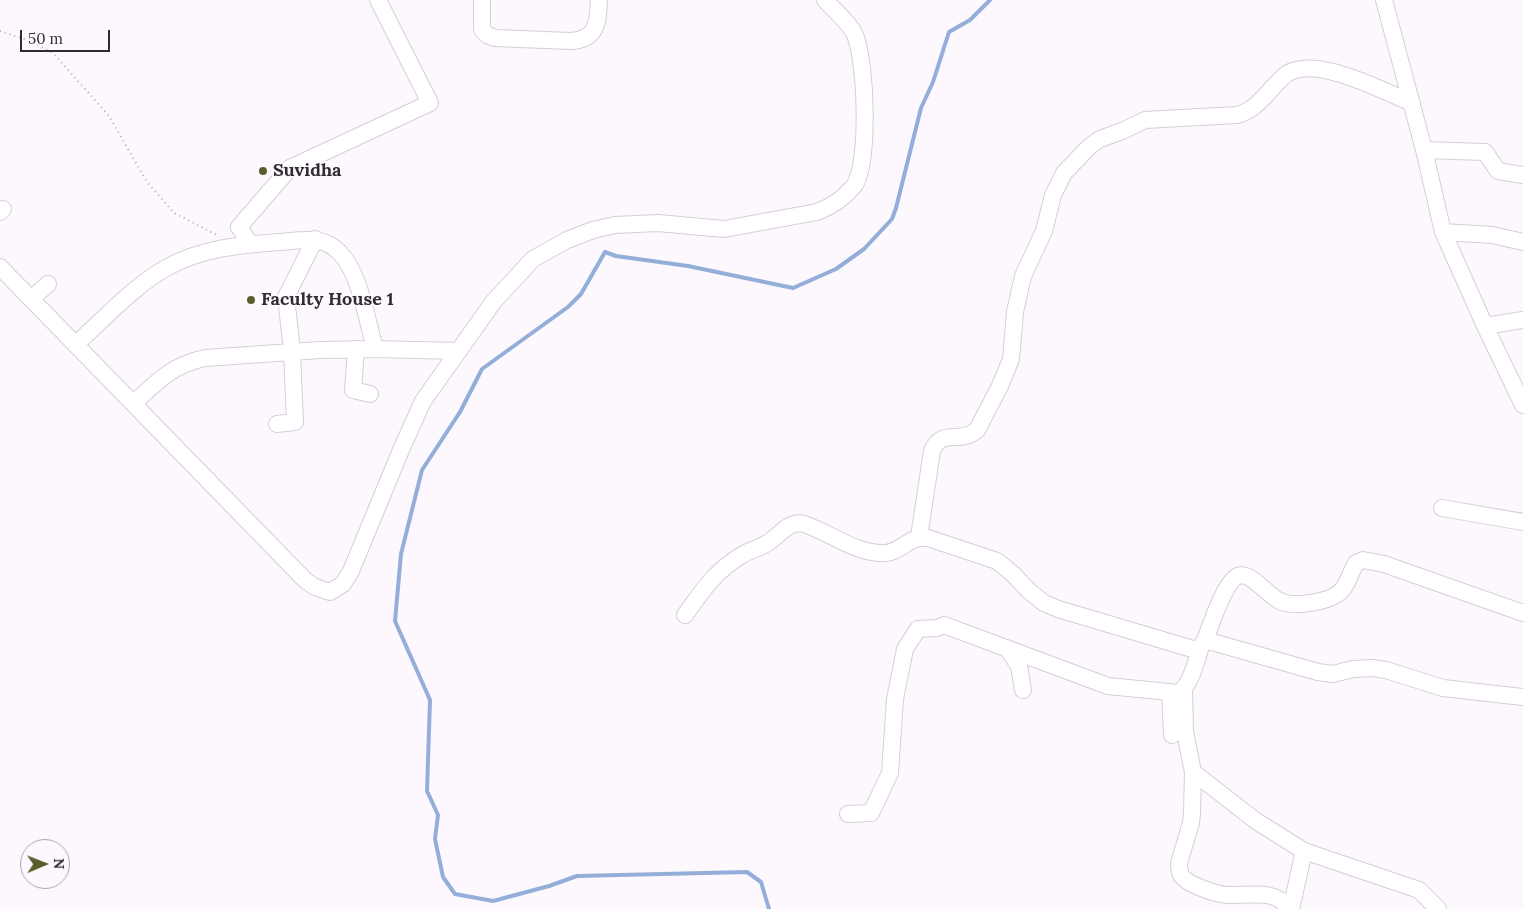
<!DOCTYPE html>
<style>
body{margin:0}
#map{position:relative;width:1523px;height:909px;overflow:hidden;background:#fdf8fe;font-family:Lora,serif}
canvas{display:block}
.north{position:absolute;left:20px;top:839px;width:50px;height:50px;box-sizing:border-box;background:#fdf8fe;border:1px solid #aba6ac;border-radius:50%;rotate:89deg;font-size:14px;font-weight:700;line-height:20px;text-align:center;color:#312c32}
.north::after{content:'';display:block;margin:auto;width:18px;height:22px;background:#5a5e2c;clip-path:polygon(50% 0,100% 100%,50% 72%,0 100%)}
.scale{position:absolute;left:20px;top:30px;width:90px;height:22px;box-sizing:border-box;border:2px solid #312c32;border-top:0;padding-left:6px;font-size:15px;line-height:18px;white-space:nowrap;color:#312c32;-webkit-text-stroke:4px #fdf8fe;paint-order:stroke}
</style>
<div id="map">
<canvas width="1523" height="909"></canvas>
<div class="north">N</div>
<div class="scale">50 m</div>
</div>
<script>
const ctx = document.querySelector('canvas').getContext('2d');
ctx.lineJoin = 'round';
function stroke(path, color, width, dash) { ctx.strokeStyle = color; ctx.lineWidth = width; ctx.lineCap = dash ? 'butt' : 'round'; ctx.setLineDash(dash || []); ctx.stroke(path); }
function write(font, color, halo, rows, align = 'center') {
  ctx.font = font + ' Lora,serif'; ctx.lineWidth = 4; ctx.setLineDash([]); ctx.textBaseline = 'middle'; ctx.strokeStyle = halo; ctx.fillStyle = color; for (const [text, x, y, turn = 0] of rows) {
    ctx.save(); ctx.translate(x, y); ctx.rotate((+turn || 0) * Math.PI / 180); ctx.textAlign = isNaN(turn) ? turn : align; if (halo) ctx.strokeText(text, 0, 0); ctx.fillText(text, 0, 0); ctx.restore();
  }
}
stroke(new Path2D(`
 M769,909L761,882L747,872L577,876L549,886L493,901L455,894L443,877L435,839L438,815L427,791L430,700L395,621L401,554L422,470L460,412L482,369L568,307L581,294L605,252L616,256L688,266L793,288L836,269L864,249L892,219L896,208L921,108L933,82L949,32L970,20L990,0`), '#93aed8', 4);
const minor = new Path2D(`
 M482,0V30L487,35L495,38L570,41C597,40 598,23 599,0
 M1384,0L1424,150L1443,232L1485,326L1523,405
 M1424,150L1485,152L1498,171L1523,175
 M0,212L3,209
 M1443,232L1492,235L1523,242
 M250,244L239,227L290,168L430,103L378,0
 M0,267L305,580L315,587L330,592L343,584L351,571L401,450L423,401L494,301L533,259L567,240L593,230L615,225L658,223L724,229L817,212C831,207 844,198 854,186C870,163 866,61 855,35C849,22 835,11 825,0
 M31,299L48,284
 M1485,326L1523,320
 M76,344C104,319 134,286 166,268C201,248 241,245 280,242C302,240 324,235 340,253C360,273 367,321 375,349
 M356,349L353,390L370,394
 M134,403C158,381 172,365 205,358L320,350L375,349L459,351
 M277,424L295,422L292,351L286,297L315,239
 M1442,508L1523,522
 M919,537L932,451C942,427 959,445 977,430L1000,386L1011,359L1015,312L1023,276L1044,231L1053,195L1064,173L1090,146L1100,139L1122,131L1145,120L1237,115C1257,110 1268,91 1283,77C1309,51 1383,91 1412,103
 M685,615C703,590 714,572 742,555C750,550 761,548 769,542C780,535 789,520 804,524C831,533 857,555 886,553C904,551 907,536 928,538L997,561L1013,574L1029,591L1044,603L1058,609L1196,650L1201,646L1205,640C1210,627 1225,581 1238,576C1251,571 1269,597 1280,601C1294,608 1332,602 1342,590C1349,582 1351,571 1356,563L1363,560L1384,564L1523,613
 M1205,640L1318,672L1333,674L1353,669L1372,668L1386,670L1443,688L1523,697
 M1007,648L1019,666L1023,690
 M1184,690L1185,732L1193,772L1192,813L1191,823L1179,863C1179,868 1179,871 1181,875C1187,885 1216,894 1227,895C1247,896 1277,888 1289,909
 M1170,692L1172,735
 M1193,772L1256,821L1304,851L1419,890L1438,909
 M848,814L871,813L890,773L895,699L905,649L918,629L937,628L944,625L1108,686L1179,693C1191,685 1197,659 1201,646
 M1291,909L1304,851`);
stroke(minor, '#d8ccda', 18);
stroke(new Path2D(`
 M0,31L30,41L54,54L109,116L147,182L174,213L217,235`), '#b1acb2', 2, [1, 4]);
stroke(minor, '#fff', 16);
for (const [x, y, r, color] of [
 [263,171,5,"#5a5e2c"],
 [251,300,5,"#5a5e2c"]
]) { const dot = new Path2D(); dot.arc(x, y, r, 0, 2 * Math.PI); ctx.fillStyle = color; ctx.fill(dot); stroke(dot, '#fdf8fe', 2); }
write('bold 18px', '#312c32', '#fdf8fe', [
 ["Suvidha",273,171],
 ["Faculty House 1",261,300]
], 'left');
</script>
